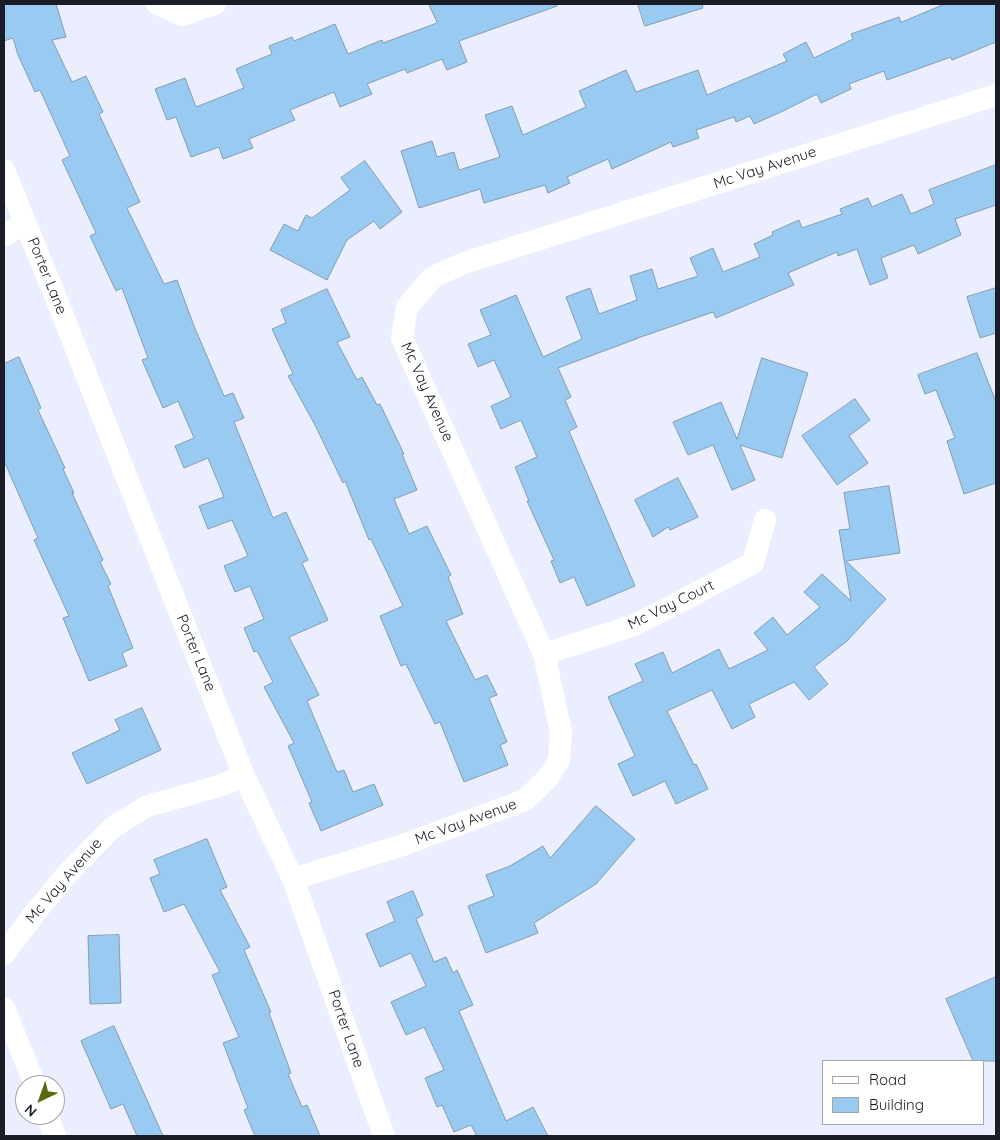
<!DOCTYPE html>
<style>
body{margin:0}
#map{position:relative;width:1000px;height:1140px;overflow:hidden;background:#eaeeff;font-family:Quicksand,sans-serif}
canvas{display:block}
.frame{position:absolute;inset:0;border:5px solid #1a1c26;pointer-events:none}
.legend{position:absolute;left:822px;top:1060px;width:162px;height:65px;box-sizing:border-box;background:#fff;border:1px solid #a3a4a8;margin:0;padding:6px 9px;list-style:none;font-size:15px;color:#1a1c26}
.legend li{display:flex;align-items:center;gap:10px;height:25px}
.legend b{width:25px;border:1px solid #a3a4a8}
.north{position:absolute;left:15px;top:1075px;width:50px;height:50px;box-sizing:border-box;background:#fff;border:1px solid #a3a4a8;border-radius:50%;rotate:222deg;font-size:14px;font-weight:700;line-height:20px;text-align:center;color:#1a1c26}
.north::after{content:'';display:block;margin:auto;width:18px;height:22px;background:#5c680d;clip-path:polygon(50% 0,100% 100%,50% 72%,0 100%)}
</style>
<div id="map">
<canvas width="1000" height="1140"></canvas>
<div class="frame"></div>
<ul class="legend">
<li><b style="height:6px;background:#fff"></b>Road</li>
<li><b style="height:14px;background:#98caf2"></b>Building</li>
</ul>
<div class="north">N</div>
</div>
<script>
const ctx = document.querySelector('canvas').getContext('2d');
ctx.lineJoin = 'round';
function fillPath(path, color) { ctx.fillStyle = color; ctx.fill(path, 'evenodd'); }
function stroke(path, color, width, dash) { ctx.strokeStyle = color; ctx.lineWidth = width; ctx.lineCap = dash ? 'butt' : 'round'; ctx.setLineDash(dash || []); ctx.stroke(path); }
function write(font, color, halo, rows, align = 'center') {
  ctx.font = font + ' Quicksand,sans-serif'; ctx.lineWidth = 4.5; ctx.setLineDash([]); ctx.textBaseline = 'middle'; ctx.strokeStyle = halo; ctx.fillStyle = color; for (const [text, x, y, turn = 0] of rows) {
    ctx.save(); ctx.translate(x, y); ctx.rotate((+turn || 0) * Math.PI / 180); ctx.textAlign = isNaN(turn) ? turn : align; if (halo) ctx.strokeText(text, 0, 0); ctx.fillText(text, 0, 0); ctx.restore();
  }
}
const building = new Path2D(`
 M4,4H56L66,37L52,40L72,82L86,76L103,112L99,114L140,202L127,208L164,284L177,280L194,326L224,396L233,393L244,418L234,422L273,518L286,512L308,560L302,563L328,620L289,637L319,695L307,701L337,772L344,770L353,792L374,784L383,805L321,831L309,803L312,802L288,746L294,743L264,687L273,682L257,651L254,652L244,628L264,619L250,586L235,592L224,566L248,556L232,520L208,529L199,506L224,497L208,458L184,468L175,446L194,438L178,401L163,408L142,360L148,358L122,288L116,291L90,236L96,233L62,160L70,156L40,90L35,92L18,55L13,38L4,41Z
 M429,4H556L557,6L459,41L467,62L447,70L442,59L407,73L405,69L367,84L372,94L340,107L334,92L290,110L295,120L249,139L253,148L223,159L219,147L191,157L176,117L167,120L155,89L185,78L196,107L244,88L236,69L272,54L269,46L292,37L294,41L335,24L348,54L382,40L383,43L437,23Z
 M638,4H702L703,8L645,26Z
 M945,4H996V42L952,60L951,57L887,80L884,71L849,84L851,89L821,103L817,94L783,111L754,124L750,116L736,122L734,117L696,130L699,138L673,147L671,142L612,169L608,159L567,177L570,183L548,193L545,185L484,203L480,189L419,208L401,151L432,141L437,157L454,152L459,170L500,157L485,115L512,106L523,135L586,107L579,91L626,70L636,92L698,70L707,95L787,61L783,54L806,42L814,58L853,39L851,34L899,17L901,22Z
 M365,161L402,212L380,229L374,221L347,240L327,280L270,250L284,224L298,231L306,215L312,218L350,190L341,178Z
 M996,165V205L955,219L961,235L918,254L914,245L881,258L888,278L870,285L857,249L838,256L837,252L788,273L794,285L716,318L713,312L635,339H636L558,368L571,397L565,400L577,427L569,431L635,586L587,606L574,577L560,583L551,561L554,560L527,501H529L515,467L537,457L521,420L501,429L491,406L511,397L494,360L478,367L468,344L491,335L480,310L516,295L543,357L582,339L566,297L590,288L599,314L637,300L630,276L652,269L658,289L698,276L690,258L713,248L723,272L760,257L754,244L773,235L772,232L799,220L802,228L842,214L840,209L868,198L872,207L902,194L911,214L934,204L929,190Z
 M996,288V333L980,338L967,297Z
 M327,289L350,337L337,342L357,380L362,377L377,405L380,404L404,454H402L417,490L394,499L409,534L427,526L451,575L448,577L463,614L446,621L475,680L487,675L497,695L489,698L507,742L500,745L508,765L464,782L440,722L435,724L406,664L401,666L380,616L403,606L371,539L369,540L345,481L343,483L315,425L288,376L293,374L272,329L286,323L281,310Z
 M977,353L996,402V483L964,494L947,441L955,438L936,390L925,394L918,375Z
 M19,357L41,408L38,410L65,468L63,469L74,493H72L103,560L100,562L111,584L108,586L133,648L122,653L127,666L89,681L63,618L69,616L34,540L38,538L4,461V364Z
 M762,358L808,373L782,458L740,445L755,480L732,490L713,445L688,455L673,422L721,402L737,439Z
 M855,399L870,420L849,436L868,463L837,485L802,436Z
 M678,478L698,517L670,530L668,527L653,537L635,500Z
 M889,486L900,553L846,561L886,599L847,641L814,667L828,684L809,700L794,682L749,704L755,717L732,729L712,690L667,711L694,765L696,764L708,789L676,804L665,781L633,796L618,764L635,756L608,697L643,681L635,664L663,652L672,673L719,649L729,669L768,650L754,633L773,617L787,635L820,607L804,592L822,574L851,601L839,530L850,529L844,493Z
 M142,708L161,750L87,784L72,753L120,730L115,720Z
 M596,806L635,839L596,884L534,923L538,933L486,953L468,906L494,896L486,875L510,866L543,846L550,858Z
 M207,839L227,887L220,890L250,947L244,950L271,1012L269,1013L291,1073L288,1074L302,1107L307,1105L320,1136H255L244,1110L248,1108L223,1043L239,1037L212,975L220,972L184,904L164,912L150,878L160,874L154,860Z
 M413,891L423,915L416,919L434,962L446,957L453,973L457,970L473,1005L459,1011L506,1121L533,1107L548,1136H475H477L471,1125L454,1132L442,1105L437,1107L425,1078L444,1070L424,1027L406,1035L391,1002L426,986L411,953L380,967L366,934L395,921L387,902Z
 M119,935L121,1003L90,1004L88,936Z
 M996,977V1061H973L946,999Z
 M114,1026L163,1136H137L123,1104L111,1109L81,1041Z`);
fillPath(building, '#98caf2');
stroke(building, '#859caf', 1);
stroke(new Path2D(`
 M157,4L182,15L215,4
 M4,170L62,313L244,776L293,879L384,1136
 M4,236L25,222
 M544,654L632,626L672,606L753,563L765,520
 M293,879L403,845L525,800L547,779L559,760L561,732L544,654L402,338L407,307L433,277L464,263L996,95
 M4,954L38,909L69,872L113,827L147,806L219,786L244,776
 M4,1008L35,1085
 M47,1115L55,1136`), '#fff', 22);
write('15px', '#1a1c26', '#fff', [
 ["Mc Vay Avenue",765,168,-18],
 ["Porter Lane",47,276,68],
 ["Mc Vay Avenue",427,392,66],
 ["Mc Vay Court",671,605,-26],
 ["Porter Lane",196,653,68],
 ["Mc Vay Avenue",466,822,-20],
 ["Mc Vay Avenue",64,881,-49],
 ["Porter Lane",346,1029,71]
]);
</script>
